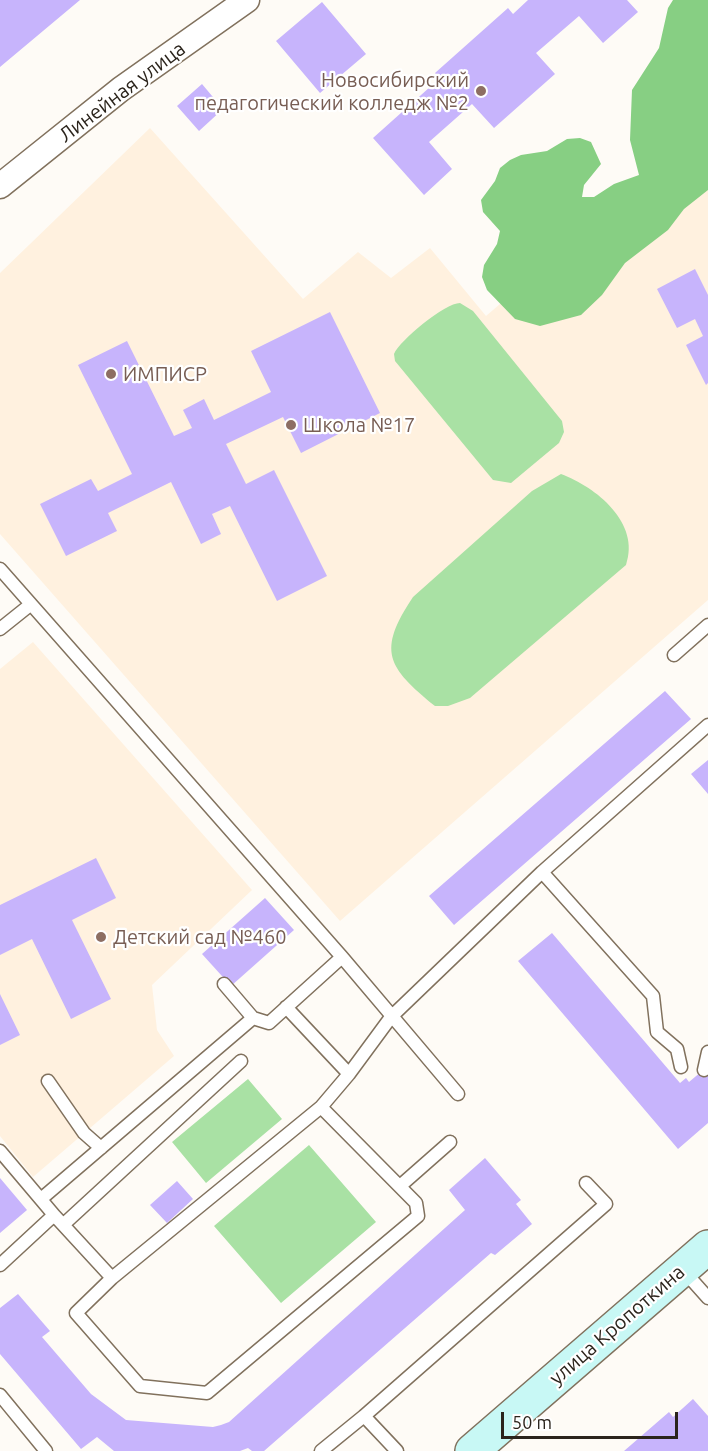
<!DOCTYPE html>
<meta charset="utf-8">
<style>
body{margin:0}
#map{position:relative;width:708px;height:1451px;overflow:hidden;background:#fefbf6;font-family:Ubuntu,sans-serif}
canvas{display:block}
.scale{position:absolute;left:501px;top:1412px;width:177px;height:27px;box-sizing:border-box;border:3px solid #2b241c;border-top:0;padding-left:8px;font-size:18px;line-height:21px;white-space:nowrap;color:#2b241c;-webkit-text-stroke:4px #fff;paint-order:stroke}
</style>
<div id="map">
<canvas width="708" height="1451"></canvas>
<div class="scale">50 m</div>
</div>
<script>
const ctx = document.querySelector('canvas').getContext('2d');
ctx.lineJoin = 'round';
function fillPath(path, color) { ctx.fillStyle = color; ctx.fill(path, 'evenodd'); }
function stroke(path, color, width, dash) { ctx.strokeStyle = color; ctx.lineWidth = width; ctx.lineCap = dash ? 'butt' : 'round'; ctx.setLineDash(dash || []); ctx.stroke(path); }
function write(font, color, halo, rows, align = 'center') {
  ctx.font = font + ' Ubuntu,sans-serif'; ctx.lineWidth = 4.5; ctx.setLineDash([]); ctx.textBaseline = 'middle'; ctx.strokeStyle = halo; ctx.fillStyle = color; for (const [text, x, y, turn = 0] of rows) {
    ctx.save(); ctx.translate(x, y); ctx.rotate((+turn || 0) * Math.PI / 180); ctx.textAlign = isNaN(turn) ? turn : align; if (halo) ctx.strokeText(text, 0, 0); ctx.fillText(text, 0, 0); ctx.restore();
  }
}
fillPath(new Path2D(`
 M708,126V600L340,921L0,534V273L150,128L303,299L358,252L391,278L430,248L486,316Z
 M33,642L252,890L152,985L157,1030L174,1056L33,1177L0,1136V669Z`), '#fff1df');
fillPath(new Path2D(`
 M460,303L473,311L562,421L564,432L559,443L511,483L493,480L395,361L394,354C400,340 445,303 460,303Z
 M561,474C596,487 641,523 626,565L470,698L448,706H435C387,667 377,651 413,597L532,491Z
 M248,1079L282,1119L206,1183L172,1142Z
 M309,1145L376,1222L281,1303L214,1226Z`), '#a9e1a4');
fillPath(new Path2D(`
 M673,0H708V190L684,209L668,230L625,263L602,295L581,315L540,326L515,319L487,290L482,277L484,265L497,244L500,231L483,212L481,200L495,181L500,168L510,160L521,155L547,151L567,139L580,138L591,142L601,164L584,185L582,197H594L614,184L639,175L630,140L632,90L659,48L668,8Z`), '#87cf83');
fillPath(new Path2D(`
 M0,0H80L0,67Z
 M528,0H627L638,12L603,43L579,16L536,53L555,74L494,128L472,104L429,142L452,169L424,195L373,138L440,78L435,73L508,8L513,14Z
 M322,2L366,54L320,93L276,41Z
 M202,84L223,109L199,131L177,106Z
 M695,269L708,295V383L706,385L686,345L703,336L695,319L677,328L657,289Z
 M330,312L380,413L301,453L283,417L226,444L246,484L274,470L327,576L277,601L230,506L212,514L221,534L201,544L171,482L108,513L117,531L66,556L40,504L91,479L98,491L132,474L78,365L127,341L174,436L192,428L183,410L204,399L214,420L271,392L251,351Z
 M665,691L691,719L454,925L429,896Z
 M708,760V794L691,774Z
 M96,858L116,898L72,920L111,999L71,1019L32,939L0,955V905Z
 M265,898L294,930L231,986L202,954Z
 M552,933L680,1083L686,1078L689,1082L708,1066V1123L678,1149L518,961Z
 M0,994L20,1035L0,1045Z
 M485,1158L521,1200L516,1204L532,1224L495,1255L491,1253L264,1451H252L248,1448L240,1451H114L97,1437L81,1449L0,1354V1308L18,1294L50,1331L42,1337L91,1394L126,1420L213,1427L221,1425L229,1422L465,1210L449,1190Z
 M0,1178L27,1210L0,1233Z
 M177,1181L193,1199L167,1223L150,1205Z
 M693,1399L708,1416V1451H624L669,1412L673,1417Z`), '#c7b4fc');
const service = new Path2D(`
 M0,569L342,957L458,1094
 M0,629L30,605
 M674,655L708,625
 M542,872L653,996L657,1032L677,1049L681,1067
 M286,1007L349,1074
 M253,1018L269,1023L342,957
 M704,1070L708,1052
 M48,1081L84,1133L101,1148
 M321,1107L416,1203L418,1216L207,1393L140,1386L76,1313L112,1278L321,1107L349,1074L391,1017L542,872L708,725
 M0,1151L54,1215
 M400,1186L450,1142
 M41,1199L253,1018L224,984
 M64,1224L241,1061
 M0,1265L54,1215L112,1278
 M683,1270L708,1298
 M0,1395L46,1451
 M364,1416L606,1204L586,1183
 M321,1451L364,1416L397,1451`);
const minor = new Path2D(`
 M0,186L121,89L247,0`);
const secondary = new Path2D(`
 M472,1451L708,1247`);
stroke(service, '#81715d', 15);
stroke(minor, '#81715d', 27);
stroke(secondary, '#81715d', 36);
stroke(service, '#fff', 12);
stroke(minor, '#fff', 24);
stroke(secondary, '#c8f8f5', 33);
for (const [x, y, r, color] of [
 [481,91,6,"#8d6e63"],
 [111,374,6,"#8d6e63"],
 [291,425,6,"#8d6e63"],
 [101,937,6,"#8d6e63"]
]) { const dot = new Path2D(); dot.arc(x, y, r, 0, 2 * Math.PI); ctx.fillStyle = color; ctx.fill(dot); stroke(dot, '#fff', 2); }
write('20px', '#785e54', '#fff', [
 ["Новосибирский",469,80,"right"],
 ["педагогический колледж №2",469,103,"right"],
 ["ИМПИСР",123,374],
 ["Школа №17",303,425],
 ["Детский сад №460",113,937]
], 'left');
write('20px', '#2b241c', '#fff', [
 ["Линейная улица",122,92,-37],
 ["улица Кропоткина",617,1325,-41]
]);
</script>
